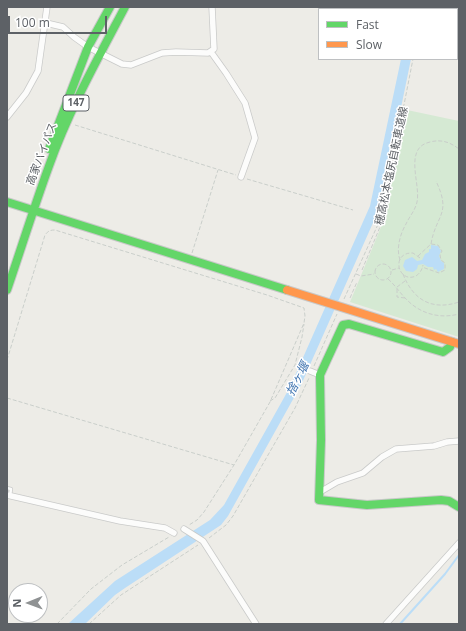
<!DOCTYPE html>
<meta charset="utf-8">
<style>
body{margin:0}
#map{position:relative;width:466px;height:631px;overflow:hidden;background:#edece7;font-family:"Open Sans",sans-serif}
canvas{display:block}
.frame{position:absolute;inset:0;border:8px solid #5d6166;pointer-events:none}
.legend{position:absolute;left:318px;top:8px;width:140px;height:52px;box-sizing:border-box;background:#fff;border:1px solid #bec0c2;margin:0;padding:5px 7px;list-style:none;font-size:12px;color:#5d6166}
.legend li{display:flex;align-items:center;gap:8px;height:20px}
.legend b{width:20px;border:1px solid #bec0c2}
.north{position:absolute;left:8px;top:583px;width:40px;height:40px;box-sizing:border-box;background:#fff;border:1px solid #bec0c2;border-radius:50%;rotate:269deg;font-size:11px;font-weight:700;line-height:16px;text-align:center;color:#5d6166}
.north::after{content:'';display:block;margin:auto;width:14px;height:18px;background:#8f9293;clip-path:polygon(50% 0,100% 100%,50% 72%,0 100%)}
.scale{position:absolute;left:8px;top:16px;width:99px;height:18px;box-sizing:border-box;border:2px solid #5d6166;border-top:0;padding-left:5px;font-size:12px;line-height:14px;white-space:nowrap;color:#5d6166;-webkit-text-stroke:3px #fff;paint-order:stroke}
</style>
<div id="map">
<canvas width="466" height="631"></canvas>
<div class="frame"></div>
<ul class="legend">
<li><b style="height:5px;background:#63d668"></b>Fast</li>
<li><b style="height:5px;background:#ff974d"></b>Slow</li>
</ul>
<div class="north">N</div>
<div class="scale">100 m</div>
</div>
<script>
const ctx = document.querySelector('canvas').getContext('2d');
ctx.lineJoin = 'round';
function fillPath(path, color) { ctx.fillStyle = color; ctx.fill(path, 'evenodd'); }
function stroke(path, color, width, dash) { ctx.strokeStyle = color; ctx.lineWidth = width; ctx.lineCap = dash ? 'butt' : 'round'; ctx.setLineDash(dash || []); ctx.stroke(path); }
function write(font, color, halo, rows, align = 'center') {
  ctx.font = font + ' "Open Sans","Noto Sans JP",sans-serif'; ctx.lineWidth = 3; ctx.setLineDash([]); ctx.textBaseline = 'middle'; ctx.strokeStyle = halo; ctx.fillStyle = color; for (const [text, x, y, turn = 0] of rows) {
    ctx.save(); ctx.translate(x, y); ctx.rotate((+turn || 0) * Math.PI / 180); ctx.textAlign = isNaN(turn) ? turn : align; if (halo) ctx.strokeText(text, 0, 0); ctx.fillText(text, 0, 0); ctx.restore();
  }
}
fillPath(new Path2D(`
 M407,110L459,121V337L350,302L381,227Z`), '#d5e9d3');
fillPath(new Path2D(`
 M401,59H411L382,200L376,216L301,385L228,516L221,525L125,588L115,595L85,624H68L115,581L210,520L224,505L290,387L370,206Z
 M431,245L438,246L441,251L439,256L441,261L444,263V269L438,272L436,269L434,270L433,267H428L423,264L418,265L417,269L413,272L406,271L403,266L405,260L412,257L417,261L422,260L425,254L429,252V249H431Z`), '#bbddf7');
stroke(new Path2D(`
 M400,624L445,574L459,555`), '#bbddf7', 2);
const lane = new Path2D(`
 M7,488L11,489L10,496`);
const street = new Path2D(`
 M381,7L385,9
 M46,23L63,27L74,37L88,47L122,64L131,65L162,53L176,52L208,53L214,49L212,7
 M457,38L459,42
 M211,52L226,73L245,103L255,138L241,177
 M7,117L26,93L38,71L47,7
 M310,371L320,375
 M320,492L337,482L363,473L382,457L396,449L434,446L447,442L459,441
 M7,495L120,521L165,528L174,533
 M184,529L203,541L256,624
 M386,624L459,543`);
const fast = new Path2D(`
 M49,149L88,47L110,7
 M7,202L287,290
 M7,290C21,249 34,207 49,166C68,112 98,58 125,7
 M452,342L450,347L443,352L349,324L343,325L320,375L321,440L319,500L367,505L441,500L449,501L459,507`);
const slow = new Path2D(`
 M287,290L459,344`);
stroke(lane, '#c9cac9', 4);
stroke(street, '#c9cac9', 7);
stroke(fast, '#c8c8c8', 10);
stroke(slow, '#c8c8c8', 10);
stroke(new Path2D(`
 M430,9L432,7
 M75,125L236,175
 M247,179L353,210
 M431,244C436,214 452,215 436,181
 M192,253L218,170
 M418,256L431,244L438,245L442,251L440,255L441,260L445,263V270L439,273L422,267
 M420,258L413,253C390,252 398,284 416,276C420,273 422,270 423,265
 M400,260C396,249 400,234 406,224C409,217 415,211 417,202C421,184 403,148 430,142C441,139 450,142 459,149
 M375 272a8 8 0 1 1 16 0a8 8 0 1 1-16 0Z
 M362,270L380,227L413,59
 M392,270L399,268
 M356,274L361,276L374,274
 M403,274C413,300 432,311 459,302
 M388,279C395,285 400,293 407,300C421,314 440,319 459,314
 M405,281L397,287V297L405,298
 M350,298L357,282
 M344,299L380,220
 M7,360L45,235C48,231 50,230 55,230L267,295L304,308L305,316L304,323L270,402L234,465L204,512L197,520L189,525
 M296,365L304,369
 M314,366L337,314
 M7,398L234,465
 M270,401L275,398L295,365L302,337L304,324
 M209,538L226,525L233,516L295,408L309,378
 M57,624L91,589L122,565L169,537
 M89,624L121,595L198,545`), '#c9ceca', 1, [4, 2]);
stroke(lane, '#fcfcfb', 2.5);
stroke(street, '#fcfcfb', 5.5);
stroke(fast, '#63d668', 8);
stroke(slow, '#ff974d', 8);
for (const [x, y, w] of [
 [76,103,26]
]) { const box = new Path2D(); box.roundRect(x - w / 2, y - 8, w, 16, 3); ctx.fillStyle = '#fff'; ctx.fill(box); stroke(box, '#5d6166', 1); }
write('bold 10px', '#5d6166', null, [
 ["147",76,103]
]);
write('11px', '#5d6166', '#fff', [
 ["高家バイパス",42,154,-69],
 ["穂高松本塩尻自転車道線",392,166,-78]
]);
write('italic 12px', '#4276b1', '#fff', [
 ["捨ヶ堰",298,379,-63]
]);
</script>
